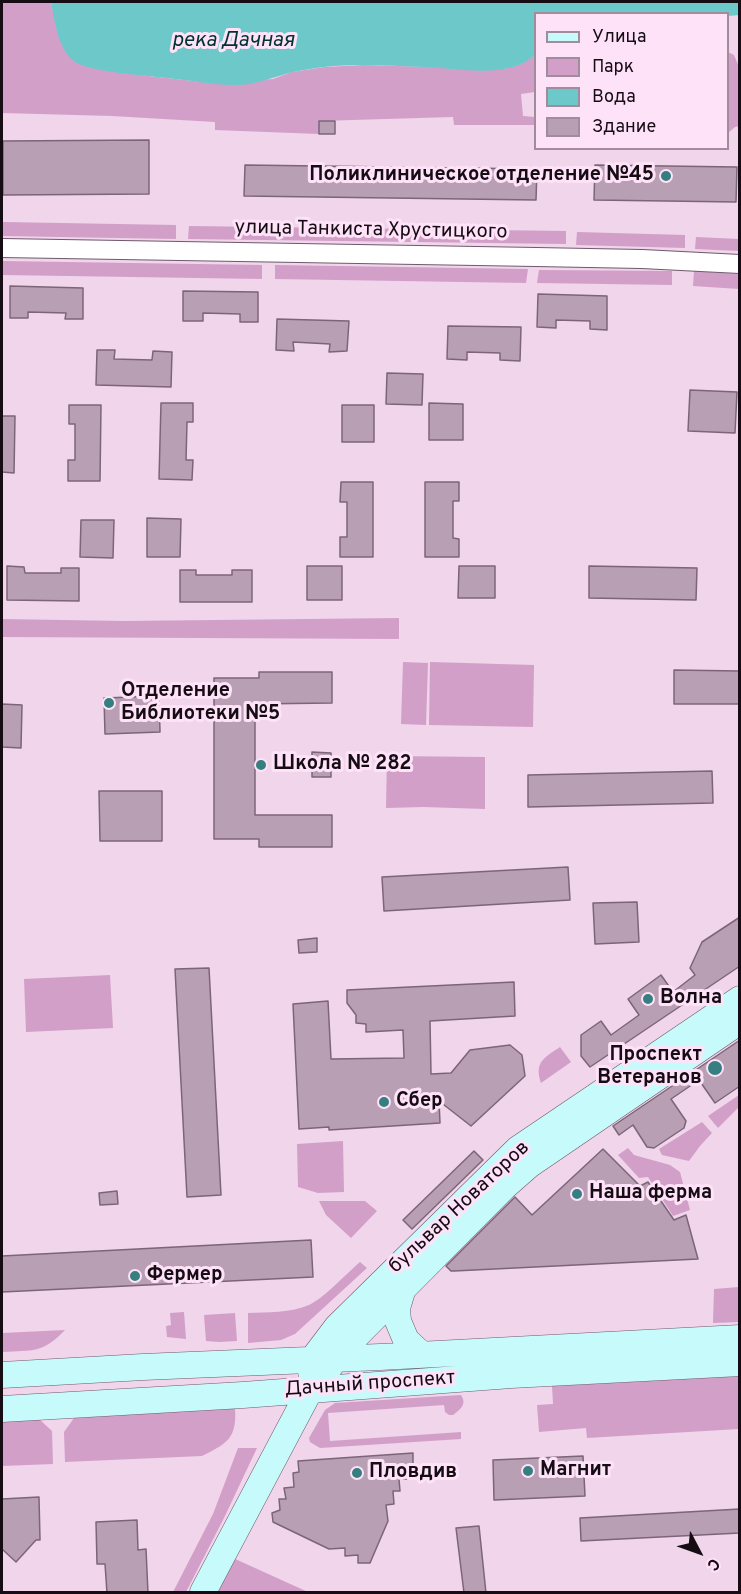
<!DOCTYPE html>
<meta charset="utf-8">
<style>
body{margin:0}
#map{position:relative;width:741px;height:1594px;overflow:hidden;background:#f0d5eb;font-family:Overpass,sans-serif}
canvas{display:block}
.frame{position:absolute;inset:0;border:3px solid #150c14;pointer-events:none}
.legend{position:absolute;left:534px;top:12px;width:195px;height:138px;box-sizing:border-box;background:#fee2f8;border:2px solid #a18c9d;margin:0;padding:8px 10px;list-style:none;font-size:18px;color:#150c14}
.legend li{display:flex;align-items:center;gap:12px;height:30px}
.legend b{width:30px;border:2px solid #a18c9d}
.north{position:absolute;left:669px;top:1522px;width:60px;height:60px;-webkit-text-stroke:4px #fee2f8;paint-order:stroke;rotate:131deg;font-size:16px;font-weight:700;line-height:24px;text-align:center;color:#150c14}
.north::after{content:'';display:block;margin:auto;width:21px;height:27px;background:#150c14;clip-path:polygon(50% 0,100% 100%,50% 72%,0 100%)}
</style>
<div id="map">
<canvas width="741" height="1594"></canvas>
<div class="frame"></div>
<ul class="legend">
<li><b style="height:8px;background:#c7fafb"></b>Улица</li>
<li><b style="height:16px;background:#d29fc9"></b>Парк</li>
<li><b style="height:16px;background:#6dc8ca"></b>Вода</li>
<li><b style="height:16px;background:#b89fb3"></b>Здание</li>
</ul>
<div class="north">С</div>
</div>
<script>
const ctx = document.querySelector('canvas').getContext('2d');
ctx.lineJoin = 'round';
function fillPath(path, color) { ctx.fillStyle = color; ctx.fill(path, 'evenodd'); }
function stroke(path, color, width, dash) { ctx.strokeStyle = color; ctx.lineWidth = width; ctx.lineCap = dash ? 'butt' : 'round'; ctx.setLineDash(dash || []); ctx.stroke(path); }
function write(font, color, halo, rows, align = 'center') {
  ctx.font = font + ' Overpass,sans-serif'; ctx.lineWidth = 6; ctx.setLineDash([]); ctx.textBaseline = 'middle'; ctx.strokeStyle = halo; ctx.fillStyle = color; for (const [text, x, y, turn = 0] of rows) {
    ctx.save(); ctx.translate(x, y); ctx.rotate((+turn || 0) * Math.PI / 180); ctx.textAlign = isNaN(turn) ? turn : align; if (halo) ctx.strokeText(text, 0, 0); ctx.fillText(text, 0, 0); ctx.restore();
  }
}
fillPath(new Path2D(`
 M2,2H51L57,30L65,50L95,68L122,73L211,83L273,79L292,72L325,67L363,65L504,69L521,64L535,55V92L521,94L523,116L535,117V125H454L453,117L319,121V134L215,130V122L112,116L2,113Z
 M728,52L734,55L739,67L740,126L735,127L728,133Z
 M2,222L176,225V239L2,236Z
 M189,226L566,231V244L188,239Z
 M577,232L685,235V248L576,245Z
 M696,237L739,239V251L695,249Z
 M2,261L262,265V279L2,275Z
 M275,265L528,269L526,283L275,279Z
 M539,270L672,271V285L537,283Z
 M694,271L739,274V289L693,286Z
 M399,618V639L2,637V619L124,621Z
 M403,662L428,663L426,725L401,724Z
 M430,662L534,665L533,727L429,725Z
 M387,756L485,757V809L424,807L386,808Z
 M110,975L113,1028L26,1032L24,979Z
 M560,1047L571,1062L541,1083C534,1062 544,1058 560,1047Z
 M739,1095V1107L718,1128L708,1116Z
 M702,1122L712,1133L700,1146L689,1161L662,1155L659,1149Z
 M343,1141L344,1192L318,1193L298,1187L297,1144Z
 M628,1148L634,1155L670,1165L680,1172L690,1210L673,1216L648,1177L639,1178L618,1155Z
 M319,1201H365L377,1211L351,1238L326,1215Z
 M360,1262L367,1268L295,1334L281,1340L248,1343V1313C267,1312 291,1313 309,1305C324,1298 347,1273 360,1262Z
 M739,1287V1322L713,1323L714,1289Z
 M184,1312L186,1339L167,1337L166,1326L171,1325L170,1313Z
 M235,1313L237,1341L219,1342L206,1341L204,1315Z
 M65,1330C42,1354 33,1350 2,1352V1333Z
 M739,1376V1429L587,1438L586,1428L539,1432L537,1405L553,1404L552,1386Z
 M461,1395C467,1404 461,1409 453,1415H449L445,1412L444,1405L328,1413L330,1441L461,1432V1439L320,1448L310,1442L309,1438L325,1410L335,1403Z
 M235,1408C237,1438 228,1443 202,1456L65,1462L64,1432L74,1418Z
 M39,1419L52,1431L53,1464L2,1466V1421Z
 M238,1448H257L224,1518L186,1592H173L213,1514Z
 M233,1558L308,1592H215Z`), '#d29fc9');
fillPath(new Path2D(`
 M51,2H739L740,15L728,16V14H536L535,55C508,80 458,68 425,67C392,66 357,63 324,67C314,68 303,70 293,72C273,77 256,85 235,85C212,85 189,80 167,78C142,75 98,73 77,63C59,54 54,19 51,2Z`), '#6dc8ca');
const building = new Path2D(`
 M319,121H335V134H319Z
 M149,140V194L3,195V141Z
 M245,165L537,169L536,200L244,196Z
 M595,165L737,167L736,202L594,200Z
 M10,286L83,288V319H65L66,313L28,312V318H10Z
 M183,291L258,292V322H240V314L203,313V321H183Z
 M538,294L607,296V330L590,329V321L556,320V328L537,327Z
 M277,319L349,321L347,351L329,352L330,344L293,342L294,351L276,350Z
 M448,326L521,327L520,361L500,360V353L467,352V360L447,359Z
 M97,350H115L114,359L152,360L153,351L172,352L171,387L96,385Z
 M387,373L423,374L422,405L386,404Z
 M690,390L737,392L735,433L688,431Z
 M161,403H193V422H187L186,460H193L192,480L159,479Z
 M429,403L463,404V440H429Z
 M69,405H101L100,481H68V460H75V424H69Z
 M342,405H374V442H342Z
 M2,416H15L14,473L2,472Z
 M341,482H373V557H340V537H347V502H340Z
 M425,482H459V501H453V538L459,539V557H425Z
 M147,518L181,519L180,557H147Z
 M81,520H114L113,558L80,557Z
 M7,566L24,567L25,573H61V568H79V601L7,600Z
 M307,566H342V600H307Z
 M459,566H495V598H458Z
 M589,566L697,568L696,600L589,598Z
 M180,570H196V575H232V570H252V602H180Z
 M674,670L740,671V704H674Z
 M259,672H332V703L255,704V815H332V847H259V839H214V678H259Z
 M159,696L160,732L105,734L104,698Z
 M2,704L22,705L21,748L2,747Z
 M312,752L331,753V777H312Z
 M712,771L713,803L528,807V775Z
 M99,791H162V841H100Z
 M568,867L570,900L384,911L382,877Z
 M637,902L639,942L595,944L593,903Z
 M740,917V966L590,1067L581,1056V1035L601,1021L611,1035L639,1015L628,999L661,975L673,992L695,975L690,968L702,942Z
 M317,938V952L299,953L298,940Z
 M209,968L221,1195L187,1197L175,969Z
 M514,982L515,1016L430,1021L431,1074L451,1073L470,1050L510,1045L522,1055L525,1076L471,1126L439,1101L440,1123L329,1130V1127L299,1129L293,1004L328,1001L331,1059L404,1058L403,1030L366,1032V1024L356,1023V1015L347,1003V990Z
 M740,1040V1086L715,1103L699,1080L671,1099L686,1121L684,1128L654,1148L647,1147L633,1125L619,1135L613,1126Z
 M603,1149L640,1186L648,1182L674,1220L686,1215L698,1259L454,1271H451L446,1266L515,1197L532,1215Z
 M474,1151L483,1160L412,1229L403,1220Z
 M117,1191L118,1204L100,1205L99,1193Z
 M311,1240L313,1277L2,1292V1256Z
 M413,1453V1466L406,1468L407,1479H399L400,1491H393L394,1504L386,1505L388,1521L370,1563H358V1555L345,1556V1548L329,1549L273,1522L272,1513L280,1510L279,1499H286L284,1488L294,1487L293,1473L299,1472L298,1461Z
 M583,1456L585,1496L494,1500L493,1460Z
 M39,1497L40,1540H36L16,1562L2,1549V1499Z
 M740,1509V1533L581,1541L580,1518Z
 M137,1520L138,1550L146,1549L148,1593H107L105,1564H97L96,1522Z
 M479,1526L486,1593H464L456,1528Z`);
fillPath(building, '#b89fb3');
stroke(building, '#7d6579', 1.5);
const street = new Path2D(`
 M2,248L536,257L642,259L740,264`);
const secondary = new Path2D(`
 M403,1288L397,1308L398,1321L406,1340L421,1354
 M311,1372L312,1360L337,1327L518,1149L740,999
 M2,1375L143,1367L380,1357L740,1338
 M2,1409L243,1395L511,1375L740,1363
 M203,1592L310,1390L352,1340L504,1187L529,1165L740,1021`);
stroke(street, '#70596c', 20);
stroke(secondary, '#70596c', 27);
stroke(street, '#fff', 18);
stroke(secondary, '#c7fafb', 26);
for (const [x, y, r, color] of [
 [666,176,6,"#367f80"],
 [109,703,6,"#367f80"],
 [261,765,6,"#367f80"],
 [648,999,6,"#367f80"],
 [715,1068,8,"#367f80"],
 [384,1102,6,"#367f80"],
 [577,1194,6,"#367f80"],
 [135,1276,6,"#367f80"],
 [528,1471,6,"#367f80"],
 [357,1473,6,"#367f80"]
]) { const dot = new Path2D(); dot.arc(x, y, r, 0, 2 * Math.PI); ctx.fillStyle = color; ctx.fill(dot); stroke(dot, '#fee2f8', 2); }
write('bold 20px', '#150c14', '#fee2f8', [
 ["Поликлиническое отделение №45",654,176,"right"],
 ["Отделение",121,692],
 ["Библиотеки №5",121,715],
 ["Школа № 282",273,765],
 ["Волна",660,999],
 ["Проспект",702,1056,"right"],
 ["Ветеранов",702,1079,"right"],
 ["Сбер",396,1102],
 ["Наша ферма",589,1194],
 ["Фермер",147,1276],
 ["Магнит",540,1471],
 ["Пловдив",369,1473]
], 'left');
write('20px', '#150c14', '#fee2f8', [
 ["улица Танкиста Хрустицкого",371,231,1],
 ["бульвар Новаторов",460,1208,-43],
 ["Дачный проспект",370,1385,-4]
]);
write('italic 21px', '#023131', '#fee2f8', [
 ["река Дачная",233,42]
]);
</script>
